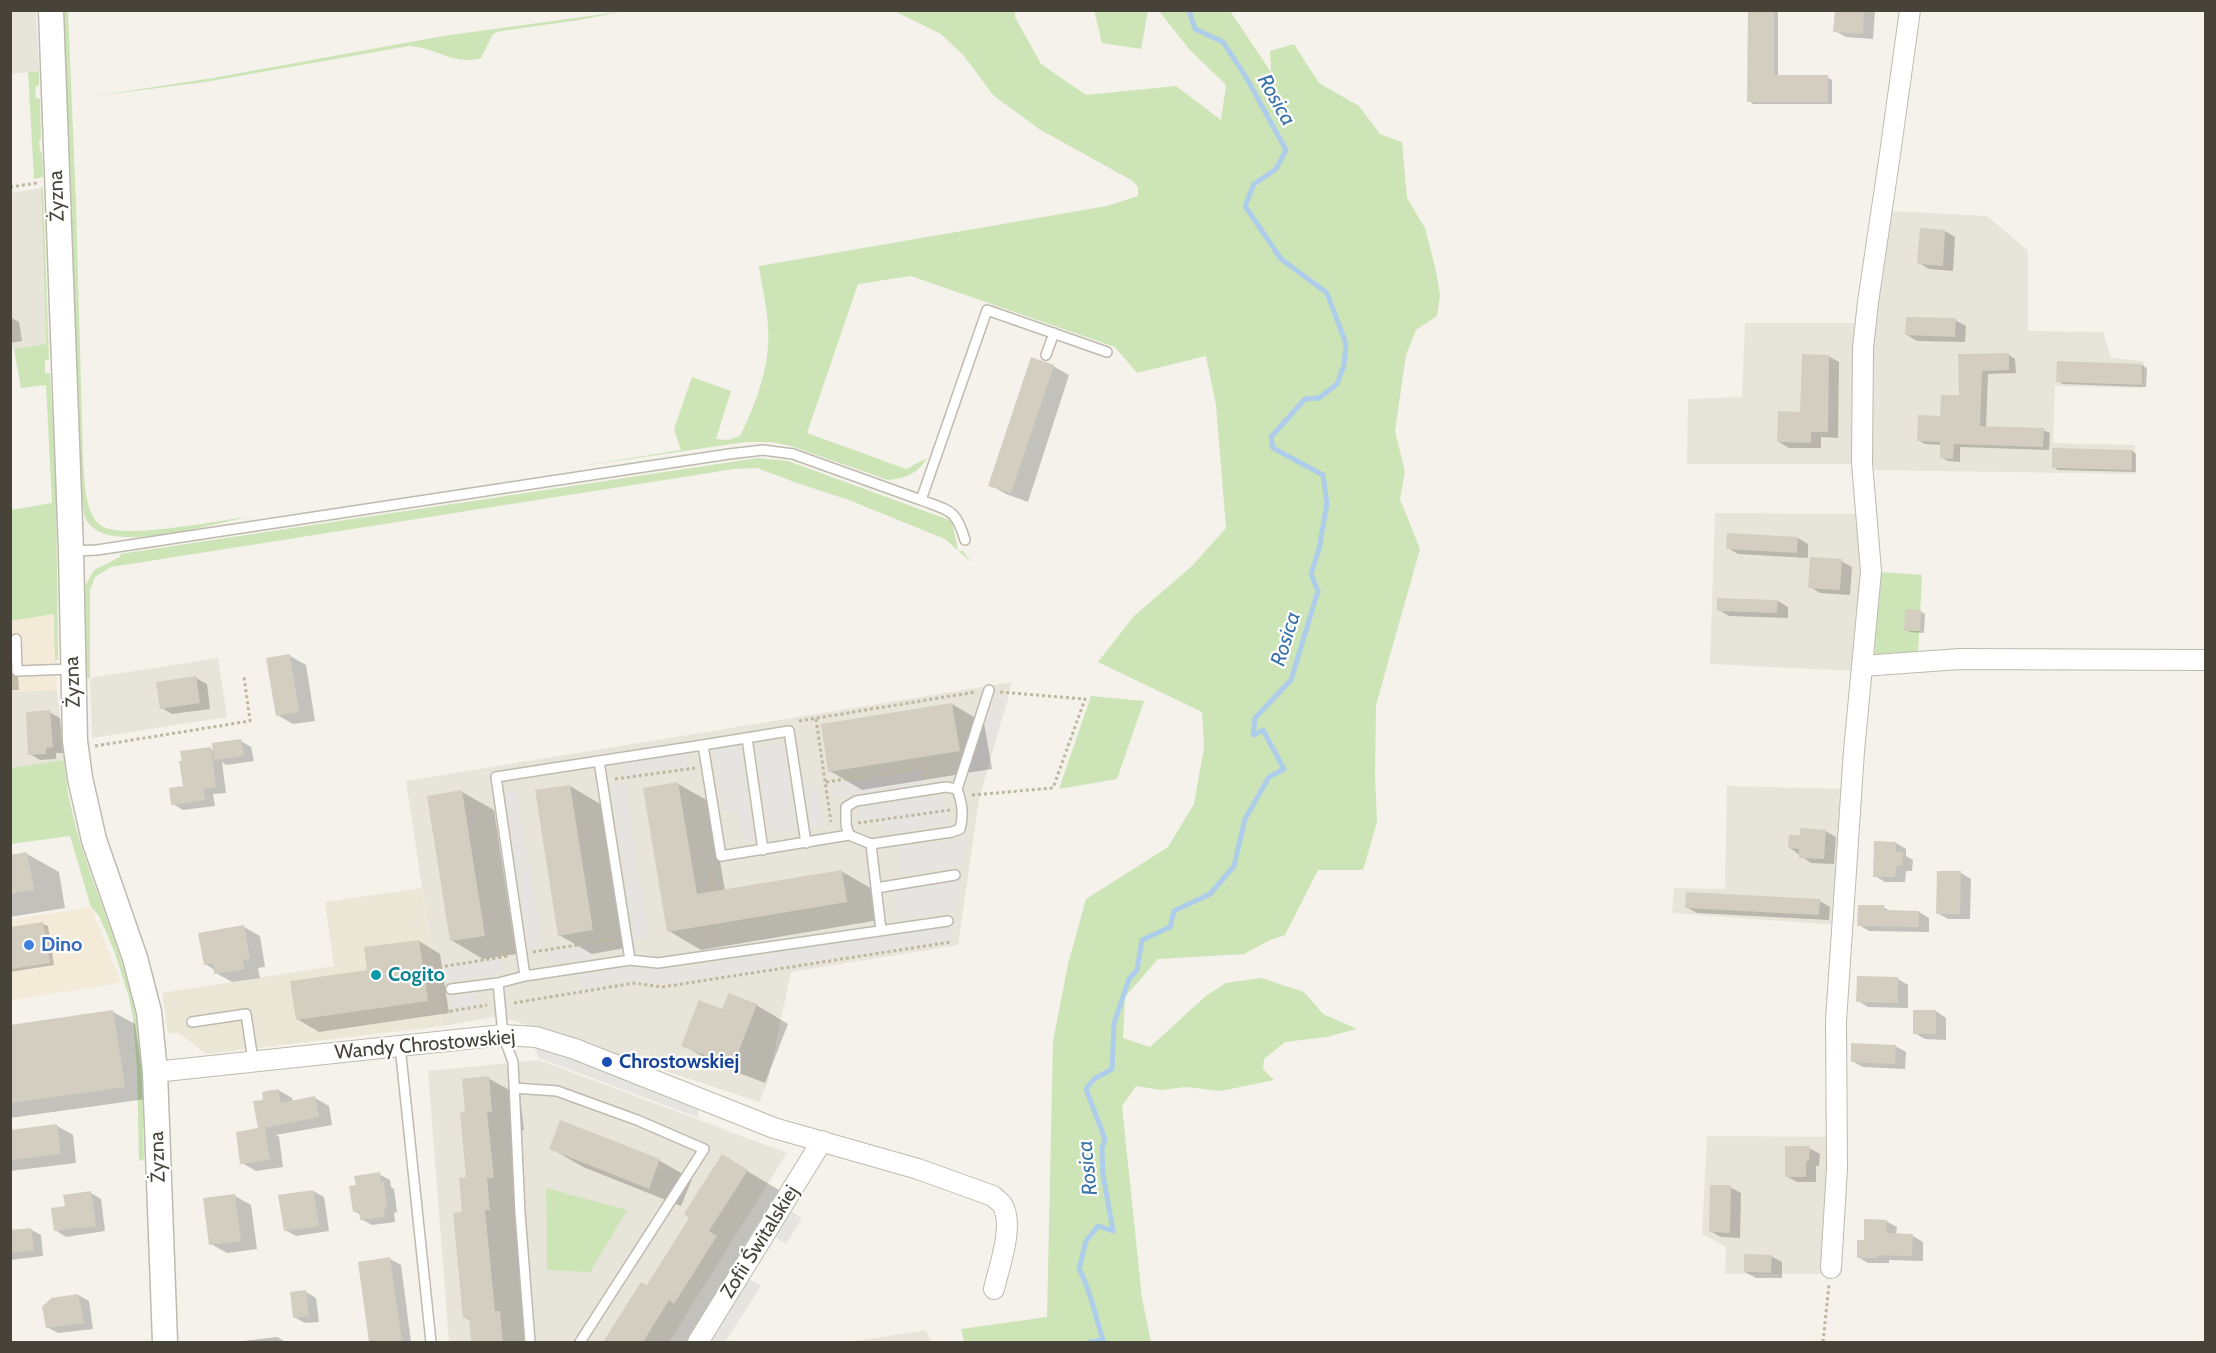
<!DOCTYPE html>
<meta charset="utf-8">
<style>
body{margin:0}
#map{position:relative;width:2216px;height:1353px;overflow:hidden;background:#f4f2eb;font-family:Cabin,sans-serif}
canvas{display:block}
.frame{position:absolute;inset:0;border:12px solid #474339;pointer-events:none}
</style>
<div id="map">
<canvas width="2216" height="1353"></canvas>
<div class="frame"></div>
</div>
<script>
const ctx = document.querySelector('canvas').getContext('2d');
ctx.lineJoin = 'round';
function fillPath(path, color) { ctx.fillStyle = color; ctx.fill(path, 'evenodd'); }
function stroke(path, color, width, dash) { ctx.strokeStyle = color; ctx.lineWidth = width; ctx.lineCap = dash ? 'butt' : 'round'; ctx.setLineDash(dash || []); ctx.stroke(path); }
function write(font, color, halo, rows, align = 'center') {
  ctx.font = font + ' Cabin,sans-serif'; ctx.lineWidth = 4.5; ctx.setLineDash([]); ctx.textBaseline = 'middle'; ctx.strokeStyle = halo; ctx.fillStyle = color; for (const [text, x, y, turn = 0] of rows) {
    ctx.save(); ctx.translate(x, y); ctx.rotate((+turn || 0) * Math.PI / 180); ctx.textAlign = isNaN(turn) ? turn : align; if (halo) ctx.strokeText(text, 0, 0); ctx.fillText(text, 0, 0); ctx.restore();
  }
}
fillPath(new Path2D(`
 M11,11H36L39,71L11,74Z
 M41,188L46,344L11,349V193Z
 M1890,211L1987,216L2028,251V331L2103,332L2111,358L2144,361L2143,388L2055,386L2053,443L2135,445V474L1874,470L1870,448L1872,342Z
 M1745,323H1859L1855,464H1687L1688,399L1742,397Z
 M1715,513L1862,514L1865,567L1856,671L1710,664Z
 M218,658L227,717L92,738L90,678Z
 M1012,682L979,800L958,945L791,972L768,1081L759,1102L500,1016L443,1026L406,781Z
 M57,690L64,760L11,768V692Z
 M1727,786L1846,789L1838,925L1672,913L1674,888L1725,889Z
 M539,1060L787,1153L669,1342H449L428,1071Z
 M1707,1136L1833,1137L1825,1274H1725L1726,1247L1702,1234Z
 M926,1330L931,1342H850Z`), '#e7e4d9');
fillPath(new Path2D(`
 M54,614L57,690L11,692V621Z
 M91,907L121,983L11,1000V920Z`), '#f3ead8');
fillPath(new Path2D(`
 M422,888L443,1026L206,1054L179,1033L168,1034L162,993L334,966L325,902Z`), '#ebe7d6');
fillPath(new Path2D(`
 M1094,10L1148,11L1141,49L1102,43Z
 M64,11H68L76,204L83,458C85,478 83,510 100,525C119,541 220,520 248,517C211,524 122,552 92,527C84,520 83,511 82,501Z
 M626,11L579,20L501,31L493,34L481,58C454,66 435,47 409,46L205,82L95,96L213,78L443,36Z
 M1159,11H1230L1271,72L1270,51L1294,44L1319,83L1359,106L1380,134L1402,142L1407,198L1425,228L1436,271L1440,295L1437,316L1416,330L1406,355L1395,431L1405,472L1400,499L1420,549L1376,705L1375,774L1377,822L1363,870H1318L1285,935L1270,940L1244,954L1158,959L1125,997L1123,1038L1150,1047L1207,995L1226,983L1261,978L1304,992L1323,1014L1357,1029L1326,1037L1285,1042L1264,1059L1263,1069L1274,1080L1221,1091L1186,1087L1161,1090L1136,1086L1122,1106L1142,1298L1151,1342H964L961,1329L1047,1317L1053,1041L1068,964L1086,899L1168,847L1194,804L1204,747L1202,712L1098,662L1134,616L1192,566L1226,528L1216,405L1206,356L1137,373L1115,347L911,276L858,284L807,433L906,469L927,458C917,474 906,478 888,480L791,446L771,442H745L563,469L681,450L674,429L692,377L731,391L716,439L728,440L740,436C756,404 771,364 768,327C767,307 762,287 759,266L1107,206L1138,196V187L1133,181L1039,129L993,95L964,56L941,34L894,11H1015V17L1041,64L1086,95L1176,86L1221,120L1226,85L1189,49Z
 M39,71V85L35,87L36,98L40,99L41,139L39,141L40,151L42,152L43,177L34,179L28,72Z
 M43,187L49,360H45V373H50L56,483L58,660H55L54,614L10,621L11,510L52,503L46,385L21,388L14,349L46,344L41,188Z
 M758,458L788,461L952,521L958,551H963L971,562L945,539L849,500L797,483L757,468L734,469L111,567L95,577L90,591V678L86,679L85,586L94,570L120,557V554Z
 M1881,572L1922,575L1918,655L1874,656Z
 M1091,696L1144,701L1117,779L1059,789Z
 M64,760C70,843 111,915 131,994C144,1047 142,1104 144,1159L139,1161L137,1068L133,1018L129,998L115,953L99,916L91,907L70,836L11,844V768Z
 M546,1188L627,1210L590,1272L547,1270Z`), '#cde4b7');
fillPath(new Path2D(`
 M995,693L1009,697L982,778L968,773Z
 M740,743L755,840L743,842L738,811L723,813L713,747Z
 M783,744L797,830L770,835L756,748Z
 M687,752L689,765L625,776L623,763Z
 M923,771L925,783L834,797L832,784Z
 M625,783L648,937L634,939L611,785Z
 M817,783L824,825L811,827L804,786Z
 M516,790L543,947L529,950L503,792Z
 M944,796L948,824L884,833L882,820L861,823L859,807Z
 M968,838L962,866L901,875L897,848Z
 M961,881L956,911L897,919L894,891Z
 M954,925L952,940L665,984L634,981L581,989L578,976L634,967L669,970Z
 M592,945L594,957L549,964L547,952Z
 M500,960L502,973L446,981L444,968Z
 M476,993L477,1006L450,1009L449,997Z
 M534,1046L546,1049L697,1107L699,1118L539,1058Z
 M791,1211L802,1218L786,1244L775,1237Z
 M748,1278L761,1286L725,1342H708Z`), '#e6e4e1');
fillPath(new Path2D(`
 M1749,10H1778V77H1827L1832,80V104H1753L1749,101Z
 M1836,10H1875L1873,39L1846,37L1835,31Z
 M1945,231L1955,237L1953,271L1929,269L1919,263Z
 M10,317L19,322L22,341L10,343Z
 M1955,320L1966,326L1965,342L1917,341L1907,335Z
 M2009,355L2015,359L2016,373L1988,374L1986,428L2043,430L2050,433L2049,450L1960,447V462L1948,461L1941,457L1942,445L1925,444L1918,440L1960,397L1959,356Z
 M1828,356L1839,362L1838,438L1821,437V448H1789L1779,442L1801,413Z
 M2142,365L2147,368L2146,387L2063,384L2058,381Z
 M1053,366L1069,375L1028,502L1006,494L990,485Z
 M2132,451L2136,454V472L2058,470L2053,467Z
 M1798,538L1808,544V558L1738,554L1728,548Z
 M1841,561L1852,567L1850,595L1820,593L1810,587Z
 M1778,601L1788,607V618L1729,616L1719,610Z
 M1920,611L1925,614L1924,633L1910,632L1906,630Z
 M10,644L16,647L19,690H10Z
 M290,656L306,665L315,721L293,724L277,715Z
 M196,678L207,684L210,709L172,714L162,708Z
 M952,704L984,723L992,769L862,790L830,771Z
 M49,712L60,718L63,753H56V759L40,760L30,754Z
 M241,741L251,747L254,761L226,765L222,762L226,793L213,794L215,806L183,810L173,804L210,749L215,751Z
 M678,784L710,802L725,891L841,871L874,890L879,920L701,950L669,931Z
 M570,786L602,805L625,948L592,954L559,935Z
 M462,792L494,810L516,954L483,959L451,940Z
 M1825,831L1836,837L1834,864L1811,863L1790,848L1801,837Z
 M1896,843L1906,849V856L1913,860L1912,871H1906L1905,882H1885L1875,876Z
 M27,854L59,872L65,908L10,917V856Z
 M1961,873L1971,879L1970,919H1948L1937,913Z
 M1820,901L1830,907L1829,920L1697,913L1686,907Z
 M1883,907L1892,912H1919L1929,918V932L1869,931L1859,925Z
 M43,924L48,926L54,965L10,972V929Z
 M244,927L260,936L265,967L258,968L260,978L232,982L216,973L215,970L205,964Z
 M419,941L440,954L449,1013L319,1032L297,1019Z
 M1898,979L1908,985V1008L1868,1007L1858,1001Z
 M756,1005L788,1024L765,1083L715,1064L683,1045L723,1011Z
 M1936,1011L1946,1018V1040L1925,1039L1914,1033Z
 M113,1012L135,1024L146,1099L10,1118V1026Z
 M1895,1046L1906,1052L1905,1069L1863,1067L1852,1061Z
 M488,1078L520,1096L524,1130H519L525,1196H519L533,1342H473L471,1321L464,1317V1213L468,1178L466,1113Z
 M278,1090L292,1098L293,1102L315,1098L329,1106L332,1125L276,1135L279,1137L283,1167L256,1171L242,1163L260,1129L265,1101Z
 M561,1122L660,1161L692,1179L681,1206L583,1167L550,1148Z
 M57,1126L73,1135L76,1163L10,1171V1132Z
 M1809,1148L1820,1154L1819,1166H1816V1182H1797L1786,1176Z
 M722,1156L779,1190L741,1251L748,1256L701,1318L686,1342H609L606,1341L647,1287L691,1217Z
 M379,1174L390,1180L391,1187L394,1189L397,1212L394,1213L395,1222L372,1225L361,1219V1215L354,1211Z
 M1730,1187L1741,1193L1740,1238L1721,1237L1710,1231Z
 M313,1191L324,1197L329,1231L296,1236L285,1230Z
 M91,1193L101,1199L105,1231L66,1237L55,1230Z
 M235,1196L251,1205L257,1249L227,1253L211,1244Z
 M1886,1221L1897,1227L1896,1235L1913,1236L1923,1242V1261L1889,1260V1263H1868L1858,1257L1866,1241Z
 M30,1229L41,1235L43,1256L10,1260V1232Z
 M1771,1256L1782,1262V1278H1756L1745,1272Z
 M390,1259L401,1265L411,1342H371L360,1263Z
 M306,1292L316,1298L319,1322L305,1323L294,1317Z
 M78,1295L89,1301L93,1329L58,1333L47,1327Z
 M277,1337L286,1342H235Z`), '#0003');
stroke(new Path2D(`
 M1089,1342L1103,1340C1095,1316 1091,1291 1079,1269L1086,1241L1098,1226L1113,1231L1103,1175L1102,1149L1105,1139L1086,1089L1094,1079L1112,1069L1114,1023L1129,979L1137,970L1142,940L1170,927L1174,911L1210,894L1234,866L1245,819L1269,777L1284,769L1263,730L1253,735L1255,718L1291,680L1318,591L1311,574L1319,549L1327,503L1323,475L1273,448L1271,437L1305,399L1319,398L1337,384L1344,365L1346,344L1327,293L1281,259L1245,206L1254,184L1276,169L1286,150L1246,77L1223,42L1195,29L1189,10`), '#adcdea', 5);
fillPath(new Path2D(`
 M1748,10H1774V75H1828V102H1747Z
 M1835,10H1864L1863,34L1833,32Z
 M1920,228L1945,230L1943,266L1917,264Z
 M1906,317L1956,318L1955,337L1905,335Z
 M2009,353V370L1982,371L1980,426L2044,428L2043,447L1954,444L1953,459L1940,458V442L1917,441L1918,415L1940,416L1941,395H1959L1958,354Z
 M1802,354L1829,355L1828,432H1811V443L1777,442L1778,411L1800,412Z
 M1031,357L1054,365L1011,493L988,486Z
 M2057,361L2142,364V385L2056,382Z
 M2052,448L2132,450V470L2052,468Z
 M1727,533L1798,537L1797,553L1726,549Z
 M1810,557L1842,559L1840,590L1808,588Z
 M1717,598L1778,600L1777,613L1717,611Z
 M1905,609L1921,610L1920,631H1904Z
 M290,654L299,712L276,716L266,658Z
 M196,676L200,703L160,709L156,682Z
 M952,703L960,751L828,772L821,724Z
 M50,710L53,747L46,748V754L28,755L26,712Z
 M241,739L244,756L214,760L212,743Z
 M211,747L216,787L204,789L205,800L171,805L169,788L183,786L179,761H182L180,751Z
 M678,782L697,894L842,870L847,902L667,932L643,788Z
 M570,785L593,930L558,936L535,790Z
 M462,790L485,936L450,941L427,796Z
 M1800,828L1826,830L1824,859L1799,858V849L1788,848L1789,835H1800Z
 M1874,841L1896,842V852H1903L1902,866H1896L1895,877H1873Z
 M27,852L34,890L10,894V855Z
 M1937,871H1961L1960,914H1936Z
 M1686,892L1820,899L1819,915L1685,908Z
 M1858,905H1884V910L1919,911V927L1857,926Z
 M43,922L50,963L10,969V927Z
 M244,925L250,958L243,960L244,969L214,974L213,963L204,965L198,933Z
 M419,940L428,1001L296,1020L290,981L367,970L364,947Z
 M1857,976L1898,977V1003L1856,1002Z
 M729,993L757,1004L733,1066L681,1046L699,1000L722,1009Z
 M113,1010L125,1087L10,1103V1025Z
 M1913,1010H1936V1034H1913Z
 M1851,1043L1896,1045L1895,1064L1851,1062Z
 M489,1076L492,1112H487L494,1178H487L490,1210H485L495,1311H500L503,1342H471L469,1318H463L453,1213L462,1212L459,1178L466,1177L460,1113L465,1112L462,1079Z
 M278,1089L281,1103L315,1096L319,1117L263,1128L265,1127L270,1160L240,1164L236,1132L258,1128L253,1101L263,1100L262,1092Z
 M560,1120L660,1159L649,1189L549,1149Z
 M57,1124L61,1154L10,1160V1130Z
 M1785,1146H1810L1809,1161H1806V1177H1785Z
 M722,1154L748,1170L709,1231L717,1236L674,1304L669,1300L643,1342H603L641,1282L647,1285L689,1218L684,1214Z
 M380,1172L381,1182H384L387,1207L384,1208L385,1217L360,1220L359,1211L353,1212L349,1186L356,1185L354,1176Z
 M1710,1185H1731L1730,1233L1709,1232Z
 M313,1190L319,1226L284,1231L278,1195Z
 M91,1191L96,1226L54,1231L51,1208L65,1206L63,1195Z
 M235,1194L241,1241L209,1245L203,1198Z
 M1864,1219L1887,1220L1886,1233L1913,1234L1912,1256L1878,1255V1258H1857V1240H1864Z
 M31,1228L34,1250L10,1253V1230Z
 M1744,1254L1772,1255L1771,1273L1744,1272Z
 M390,1257L402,1342H369L358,1262Z
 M306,1290L309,1316L293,1318L290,1292Z
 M78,1294L84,1323L46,1328L42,1307L51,1298Z`), '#d4cec1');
const service = new Path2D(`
 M1046,355L1054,333
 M921,500C950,511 956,509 965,540
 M73,551L97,550L729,454L763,450L793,454L921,500L987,310L1107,352
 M16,639L17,671L72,669
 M747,738L763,850
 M703,745L789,731L806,843
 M599,761L703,745L721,856L849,835L871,844
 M849,835L846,825V807L856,801L946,787L957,789
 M876,888L955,875
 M881,930L871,844L952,832L960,829C964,814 962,803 957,789L989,690
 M525,976L496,777L599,761L630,960
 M451,989L498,983
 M192,1022L246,1014L253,1061
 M400,1046L431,1342
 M514,1088L557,1091L637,1120L704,1149L580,1342
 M530,1342L520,1213L513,1062L503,1035L498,983L525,976L630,960L658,963L948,921`);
const minor = new Path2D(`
 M1862,666L1960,659L2206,660
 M155,1072L503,1035L536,1037L575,1049L774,1128L918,1169L993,1196C996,1199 1001,1202 1003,1206C1014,1227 999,1267 994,1289
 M1831,1268L1837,1168L1836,1021L1854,751L1871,571L1862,463L1863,348L1868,302L1890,154L1910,10
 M698,1342L822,1141`);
const tertiary = new Path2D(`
 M51,10L71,551L75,741L80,778L94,840L135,958L149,1012L155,1072L165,1342`);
stroke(service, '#bfbaae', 12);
stroke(minor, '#bfbaae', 22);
stroke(tertiary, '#bfbaae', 27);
stroke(new Path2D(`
 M10,187L37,183
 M816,719L831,822
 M799,721L975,692
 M95,746L250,721L244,677
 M615,779L695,768
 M826,782L926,767L927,776
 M972,795L1053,788L1085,699L1000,692
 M858,823L950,810
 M708,892L715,868
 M712,924L716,943
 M533,952L615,939
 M441,980L440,967L509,956
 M443,999L445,1012L487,1005
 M514,1003L634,983L662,987L951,942
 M1823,1342L1829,1285`), '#bfb6a0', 3, [3, 3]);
stroke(service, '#fff', 9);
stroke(minor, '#fff', 20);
stroke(tertiary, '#fff', 24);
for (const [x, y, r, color] of [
 [29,945,6,"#3f7fe0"],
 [376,975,6,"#0f9aa8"],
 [607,1062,6,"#1a4fb4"]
]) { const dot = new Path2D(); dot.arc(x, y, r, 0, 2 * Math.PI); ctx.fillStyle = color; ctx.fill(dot); stroke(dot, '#fff', 2); }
write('20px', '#474339', '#fff', [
 ["Żyzna",57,196,-92],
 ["Żyzna",73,682,-92],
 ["Wandy Chrostowskiej",425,1045,-5],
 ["Żyzna",158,1157,-92],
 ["Zofii Świtalskiej",760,1242,-58]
]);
write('bold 20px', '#366cbe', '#fff', [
 ["Dino",41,945]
], 'left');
write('bold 20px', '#0d838f', '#fff', [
 ["Cogito",388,975]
], 'left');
write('bold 20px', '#164399', '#fff', [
 ["Chrostowskiej",619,1062]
], 'left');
write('italic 21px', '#3b74aa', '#fff', [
 ["Rosica",1276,100,60],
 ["Rosica",1286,639,-73],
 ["Rosica",1088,1168,-96]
]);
</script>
